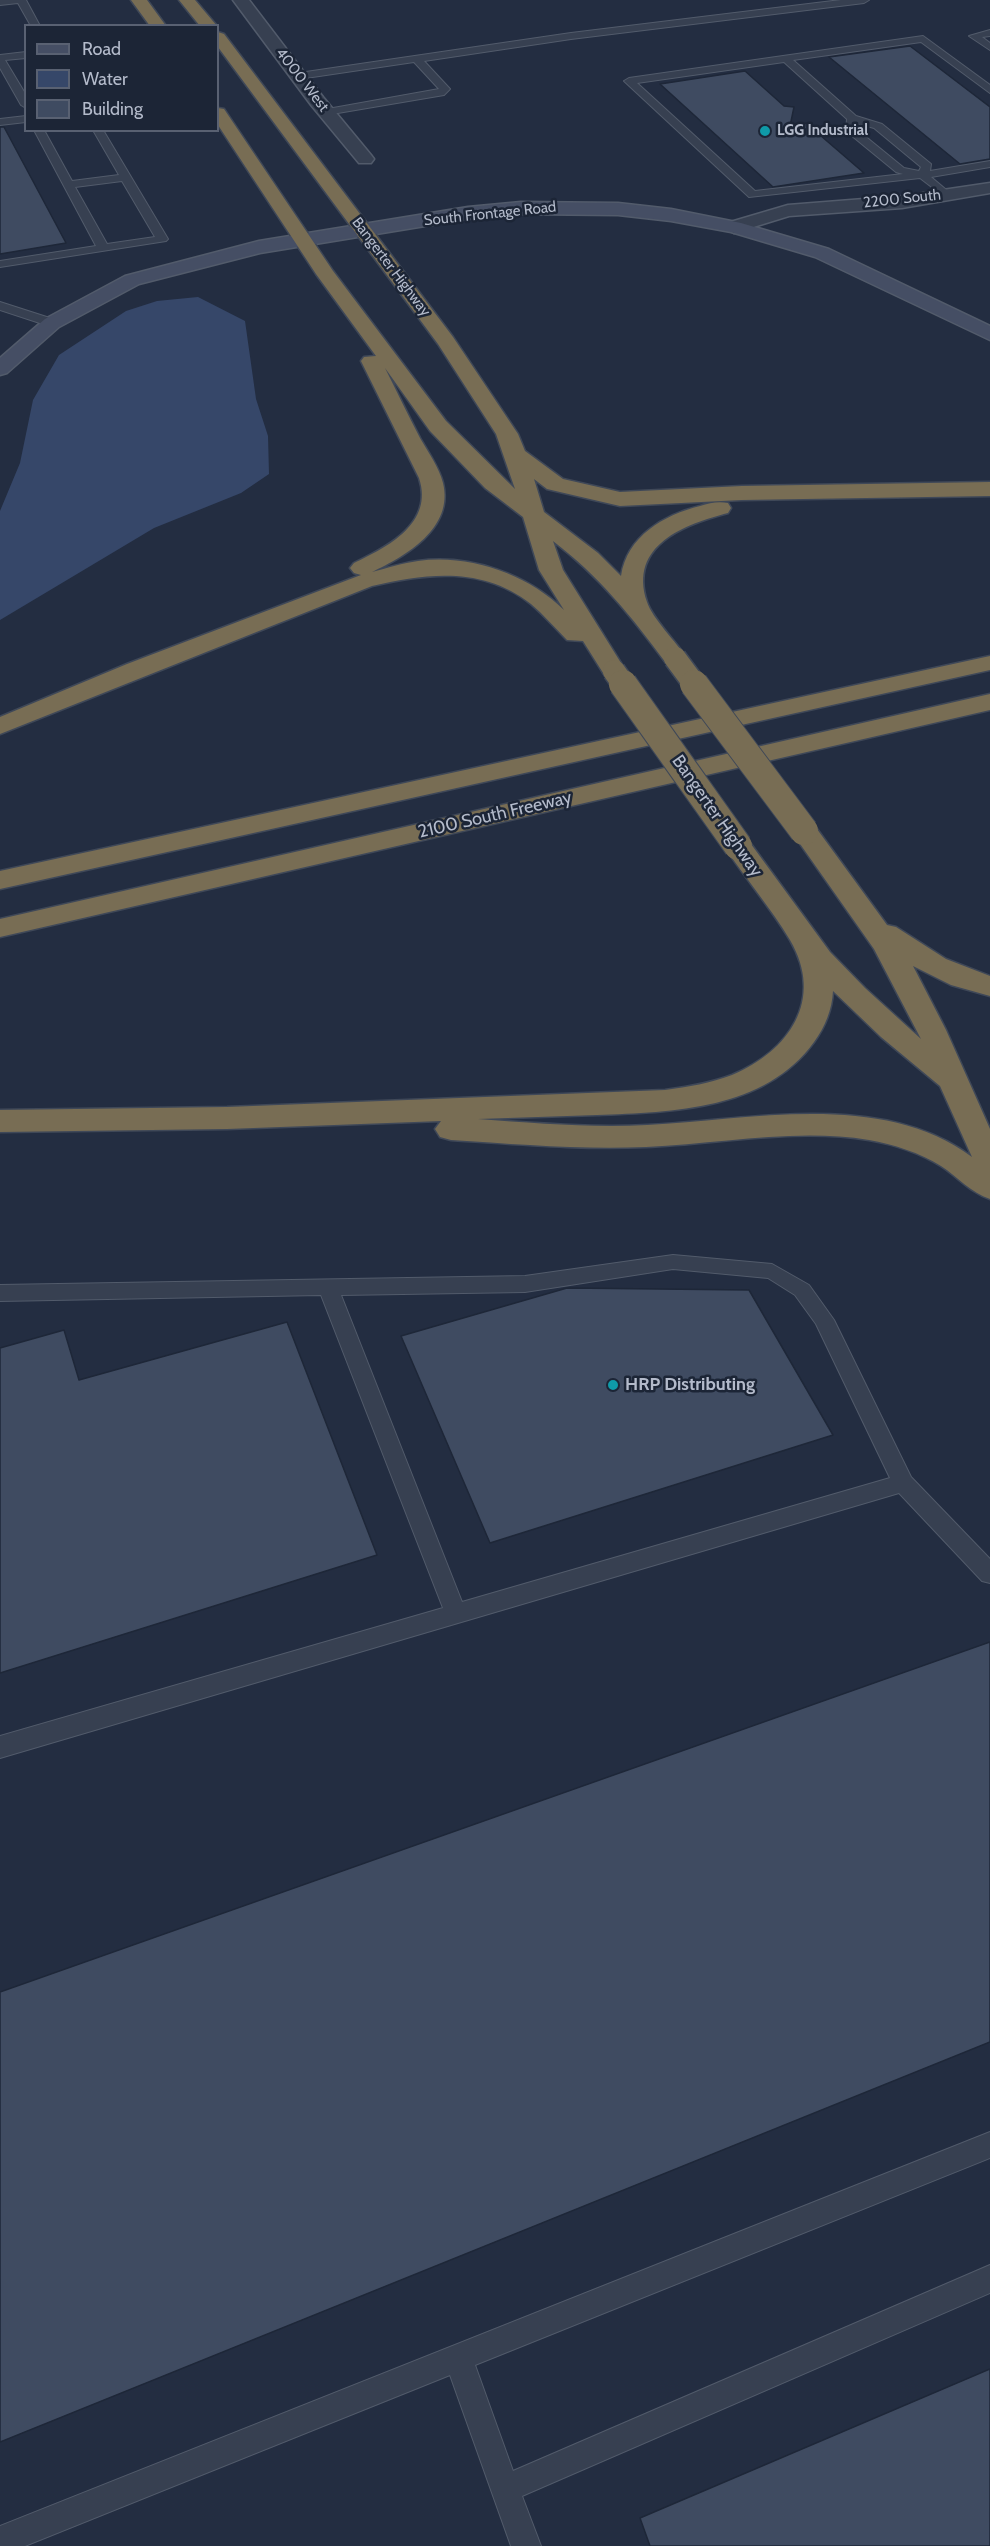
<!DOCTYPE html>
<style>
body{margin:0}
#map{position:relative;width:990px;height:2546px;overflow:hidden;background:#232d41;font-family:Cabin,sans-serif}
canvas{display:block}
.legend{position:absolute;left:24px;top:24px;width:195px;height:108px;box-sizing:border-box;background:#1c2536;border:2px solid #596172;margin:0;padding:8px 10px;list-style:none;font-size:18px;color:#b4bbcb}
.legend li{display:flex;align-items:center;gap:12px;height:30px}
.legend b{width:30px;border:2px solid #596172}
</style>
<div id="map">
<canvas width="990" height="2546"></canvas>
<ul class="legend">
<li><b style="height:8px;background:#454e64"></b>Road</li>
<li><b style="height:16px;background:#364769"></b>Water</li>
<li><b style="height:16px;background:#3f4b61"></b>Building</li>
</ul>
</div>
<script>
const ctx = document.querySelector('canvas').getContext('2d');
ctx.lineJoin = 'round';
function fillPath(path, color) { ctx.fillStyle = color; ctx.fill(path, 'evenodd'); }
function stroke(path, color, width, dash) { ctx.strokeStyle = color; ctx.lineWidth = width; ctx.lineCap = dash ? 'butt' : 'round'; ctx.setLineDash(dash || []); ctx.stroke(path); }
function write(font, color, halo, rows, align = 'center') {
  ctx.font = font + ' Cabin,sans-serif'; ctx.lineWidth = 5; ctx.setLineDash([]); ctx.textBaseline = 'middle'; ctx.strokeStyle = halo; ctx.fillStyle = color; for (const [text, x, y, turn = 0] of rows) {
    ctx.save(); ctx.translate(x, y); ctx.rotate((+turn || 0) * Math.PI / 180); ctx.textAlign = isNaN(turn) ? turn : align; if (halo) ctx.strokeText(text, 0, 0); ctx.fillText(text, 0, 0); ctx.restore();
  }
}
fillPath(new Path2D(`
 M198,297L245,321L256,399L268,436L269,474L241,493L154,528L0,620V511L20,463L33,400L59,355L126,311L157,301Z`), '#364769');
const building = new Path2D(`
 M910,46L990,107V159L960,164L829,57Z
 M745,71L784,106L794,107L789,131L806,123L864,173L773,187L660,84Z
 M0,127H4L66,243L0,254Z
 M567,1288L749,1290L833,1435L490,1543L401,1336Z
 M287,1322L377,1555L0,1673V1348L64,1330L79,1380Z
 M990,1642V2042L0,2442V1992Z
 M990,2369V2546H650L640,2518Z`);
fillPath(building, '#3f4b61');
stroke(building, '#1e2738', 1.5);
const lane = new Path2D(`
 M0,0H26L40,26H31L18,3L0,5Z
 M841,0H869L864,3L571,39L424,61L450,89L444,95L326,115L322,114V110L439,89L414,62L299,79L294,76L299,73L571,33Z
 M990,30V36L982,37L990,43V50L969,36Z
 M923,36L990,85V93L921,42L793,60L856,116L882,124L931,164L930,171L990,161V167L931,177L950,193V197L946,198L920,178L749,197L624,81L629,78ZM784,62L847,119L846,131L896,172L903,174L755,191L637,83ZM856,123L874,128L921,167L919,171L904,168L855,128Z
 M26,52V58L5,60L26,95V108L21,105L0,68V55Z
 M26,116V122L0,125V119Z
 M34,130H44L72,181L119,175L93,130H103L168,239L166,241L0,267V261L96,246ZM122,181L155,237L107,244L75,187Z
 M0,302L56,320L58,323L52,327L0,310Z
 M673,1255L772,1264L809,1285L834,1320L911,1477L990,1559V1583L982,1581L899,1493L0,1758V1736L443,1608L321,1295L0,1301V1285L525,1276ZM673,1269L768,1278L795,1295L816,1324L890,1478L462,1602L341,1295L525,1292Z
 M990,2132V2158L475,2365L513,2471L990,2265V2293L522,2496L541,2546H511L450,2375L25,2546H0V2526Z`);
const street = new Path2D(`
 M233,0H249L323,97L371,155L374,159L371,163H359L311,105Z
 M990,183V193L902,208L789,216L734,233L725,227L727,223L788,205L902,196Z`);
const secondary = new Path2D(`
 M521,202L618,203L671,209L741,223L829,249L990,326V340L815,257L731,232L671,221L618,215L521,214L468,219L260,253L139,284L59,327L7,373L0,375V358L45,319L125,276L259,241L468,207Z`);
const highway = new Path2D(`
 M131,0H147L166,26H150Z
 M179,0H195L217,26H200Z
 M218,32L224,34L453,337L518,434L525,451L563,479L620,492L742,486L990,482V496L742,500L620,506L547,489L534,479L544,512L598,553L621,576C627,536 664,515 700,506C710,503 718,501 728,503L731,508L728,513C685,524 628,545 647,602C652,618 677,643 687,658L684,663L675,665L666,663C632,617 599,576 553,541L563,570L626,671L623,676L614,678L605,676L583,641L567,640C555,628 544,615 531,604C483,566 427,573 372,586L0,734V717L127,664L361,575L354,573L350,568L354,563C388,547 434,523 419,478L361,361L364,357L376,356L316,274L218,125V108L224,109L333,271L446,421L515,489L496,434L438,344L218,47ZM385,368L430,431L485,488L523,517L539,570L564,610C527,574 470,554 418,561C403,563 387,568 372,572C406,556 454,528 443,483C439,467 428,452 420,438C408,415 397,392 385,368Z
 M990,656V670L0,889V871Z
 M990,694V710L0,937V919Z
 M804,823L814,825L887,925L896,927L946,959L990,976V996L951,985L913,966L946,1030L990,1129V1199C971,1193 958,1177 941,1166C920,1153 893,1144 869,1140C795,1128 720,1144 646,1147C581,1150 516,1144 451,1140L440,1137L435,1129L441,1121L227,1129L0,1132V1110L227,1107L665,1090C688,1087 711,1083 732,1075C789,1051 825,1000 790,940C771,908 745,878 724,846L728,840L738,837L748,840L830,952L865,988L921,1039L874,949L791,831L794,825ZM833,991L881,1037L940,1086L972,1157C883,1090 750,1120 647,1125C591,1128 534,1123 478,1119C518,1118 557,1116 597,1115C673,1112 765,1110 814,1042C825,1027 832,1010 833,991Z`);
stroke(lane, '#525b6b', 2);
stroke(street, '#525b6b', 3);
stroke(secondary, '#525b6b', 3);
stroke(highway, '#3f4858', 3);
fillPath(lane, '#374051');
fillPath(street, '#374051');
fillPath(secondary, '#454e64');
fillPath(highway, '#786d54');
const highwayBridgeFar1 = new Path2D(`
 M675,658L695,685
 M614,671L624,685`);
const highwayBridge = new Path2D(`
 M623,684L738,846
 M694,684L804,831`);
stroke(highwayBridgeFar1, '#3f4858', 25, []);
stroke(highwayBridge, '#3f4858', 30, []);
stroke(highwayBridgeFar1, '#786d54', 22);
stroke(highwayBridge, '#786d54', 28);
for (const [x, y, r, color] of [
 [765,131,6,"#0f9aa8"],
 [613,1385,6,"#0f9aa8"]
]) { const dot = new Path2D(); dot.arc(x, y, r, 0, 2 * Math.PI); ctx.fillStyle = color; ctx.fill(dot); stroke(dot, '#1c2536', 2); }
write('15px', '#b4bbcb', '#1c2536', [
 ["4000 West",302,80,52],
 ["2200 South",902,199,-6],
 ["South Frontage Road",490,214,-6],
 ["Bangerter Highway",391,267,53]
]);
write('bold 15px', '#b4bbcb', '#1c2536', [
 ["LGG Industrial",777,131]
], 'left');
write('18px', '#b4bbcb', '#1c2536', [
 ["2100 South Freeway",495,815,-13],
 ["Bangerter Highway",717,816,55]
]);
write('bold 18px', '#b4bbcb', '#1c2536', [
 ["HRP Distributing",625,1385]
], 'left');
</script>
